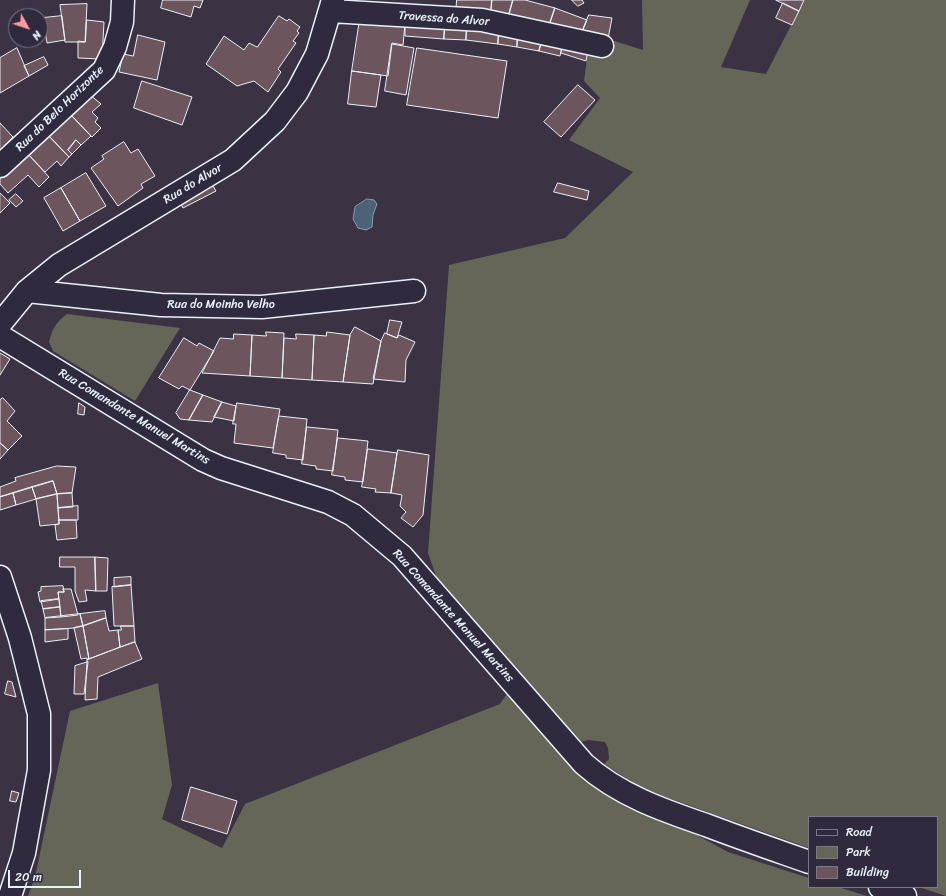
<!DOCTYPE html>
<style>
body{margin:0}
#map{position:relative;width:946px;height:896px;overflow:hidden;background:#3b3343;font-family:Sriracha,sans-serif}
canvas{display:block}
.legend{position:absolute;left:808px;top:816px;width:130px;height:72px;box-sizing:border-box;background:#2f2a3d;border:1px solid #797a88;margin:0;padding:5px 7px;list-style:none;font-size:12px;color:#e8f1f8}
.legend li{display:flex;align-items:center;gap:8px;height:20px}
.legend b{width:20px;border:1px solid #797a88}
.north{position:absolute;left:8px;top:8px;width:40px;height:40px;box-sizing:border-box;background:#2f2a3d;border:1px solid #797a88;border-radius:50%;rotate:130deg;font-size:11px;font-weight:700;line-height:16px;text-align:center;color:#e8f1f8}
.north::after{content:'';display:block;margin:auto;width:14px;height:18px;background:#ff9aa2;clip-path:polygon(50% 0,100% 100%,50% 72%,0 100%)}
.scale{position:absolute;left:8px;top:870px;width:73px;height:18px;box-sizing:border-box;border:2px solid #e8f1f8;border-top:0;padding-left:5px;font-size:12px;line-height:14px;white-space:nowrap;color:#e8f1f8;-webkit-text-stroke:3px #2f2a3d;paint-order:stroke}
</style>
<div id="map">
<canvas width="946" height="896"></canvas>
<ul class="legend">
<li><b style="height:5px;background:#2f2a3d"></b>Road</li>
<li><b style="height:11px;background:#656658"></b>Park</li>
<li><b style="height:11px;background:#6c555c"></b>Building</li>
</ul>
<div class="north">N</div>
<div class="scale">20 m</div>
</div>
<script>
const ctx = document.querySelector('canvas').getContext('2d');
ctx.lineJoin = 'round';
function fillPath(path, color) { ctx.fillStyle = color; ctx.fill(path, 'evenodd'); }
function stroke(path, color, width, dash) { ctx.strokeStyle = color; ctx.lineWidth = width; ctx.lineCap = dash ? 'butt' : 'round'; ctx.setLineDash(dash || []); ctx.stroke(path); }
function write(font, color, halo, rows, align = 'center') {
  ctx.font = font + ' Sriracha,sans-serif'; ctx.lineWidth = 3.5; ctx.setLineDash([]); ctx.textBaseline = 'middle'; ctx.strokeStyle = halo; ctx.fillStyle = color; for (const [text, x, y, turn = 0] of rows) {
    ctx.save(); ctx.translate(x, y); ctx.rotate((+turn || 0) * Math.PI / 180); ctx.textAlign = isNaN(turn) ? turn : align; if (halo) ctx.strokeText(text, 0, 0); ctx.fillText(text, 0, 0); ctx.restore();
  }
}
fillPath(new Path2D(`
 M642,0H750L721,67L766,74L804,0H946V896L919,887H937V817H809V848L643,789L604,764L609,759L608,748L605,742L588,740L577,743L439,584L428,553L449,265L565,238L633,172L569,140L600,98L584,81L588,50L608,39L643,50Z
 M67,314L180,328L135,401L53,351L49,342C52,329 56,322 67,314Z
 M158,683L172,785L162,819L222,848L245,804L500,704L509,691L540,724L682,827L728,852L809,878V887H838L867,896H28L35,877L70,711Z`), '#656658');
const water = new Path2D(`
 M367,199L374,200L377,204L373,215L372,227L366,230L358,228L353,219L355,207Z`);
fillPath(water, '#4c6277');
stroke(water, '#8a9bab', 1);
const building = new Path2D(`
 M163,0H203L200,8L194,6L191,17L161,8Z
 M457,0H492L491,11L456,14Z
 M492,0H513L508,18L491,11Z
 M513,0H525L555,8L548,29L508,18Z
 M572,0H582L584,3L578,6Z
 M776,0H804L799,11Z
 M783,3L799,11L792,25L776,18Z
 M87,4L85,42H65L60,5Z
 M555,8L587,20L580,37L548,29Z
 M589,15L612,18L608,39L580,37Z
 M62,16L65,40L47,43L43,18Z
 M279,16L287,21L289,19L300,27L297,31L299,33L293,41L296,43L278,69L281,72L268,92L254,81L237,86L206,64L224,36L244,50L249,43L257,47Z
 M360,19L405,24L403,45L392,43L388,76L352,71Z
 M87,20L104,22L102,59L78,58V41L85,42Z
 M445,23L444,39L405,36V24Z
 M445,23L467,25L466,40L444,39Z
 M467,25L499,27L498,44L466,40Z
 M499,27L518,31L517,47L498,44Z
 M518,31L543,37L539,51L517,47Z
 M138,35L165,42L157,80L119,72L123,54L133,56Z
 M543,37L563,44L560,56L539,51Z
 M392,44L414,48L406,95L385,91Z
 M563,44L588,50L586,61L561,53Z
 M17,48L29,76L0,93V58Z
 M417,48L507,61L498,118L407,105Z
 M44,57L48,65L29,76L24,66Z
 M352,71L381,75L376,107L348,104Z
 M142,81L192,97L182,125L134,108Z
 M578,85L595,100L561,137L544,122Z
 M89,94L101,104L92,112L98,118L95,122L101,128L92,137L69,113Z
 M69,113L91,136L81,145L76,140L68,150L72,154L69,157L47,134Z
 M0,123L13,137L0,150Z
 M47,134L69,157L61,166L57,161L45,172L27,153Z
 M76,140L81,145L72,154L68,150Z
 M124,142L131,153L138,149L155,176L141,184L143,188L118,206L91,168L104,159L102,156Z
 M27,153L49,177L39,187L28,175L8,193L0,184V179Z
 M86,173L106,206L80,221L61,188Z
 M558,183L589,191L587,200L554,192Z
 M213,186L216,191L183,208L180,202Z
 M61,188L80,221L63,231L44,198Z
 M0,193L10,203L0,213Z
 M16,194L23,201L16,207L9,200Z
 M390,320L402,322L397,338L387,334Z
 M355,327L381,341L373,384L343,382L350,335Z
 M266,332L284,333L282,378L250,376L252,335L266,336Z
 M327,332L350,335L343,382L312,380L314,335L326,336Z
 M385,333L397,338L399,335L415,342L406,360L405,382L373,379L381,341Z
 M234,334L252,335L250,376L202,373L220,338L233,339Z
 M296,334L314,335L312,380L282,378L284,338L296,339Z
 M184,338L197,346L199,343L214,351L190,390L182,386L179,389L159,378Z
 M0,353L10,359L0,375Z
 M190,390L203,395L189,420L180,419L176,413Z
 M203,395L222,402L212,422L189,420Z
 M3,398L15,411L7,421L22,436L8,450L0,443V400Z
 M222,402L236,406L234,421L214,417Z
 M79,403L85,407L84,415L78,414Z
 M237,403L280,409L273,448L234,443L236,424H233Z
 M279,416L307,419L303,460L286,458V455L273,453Z
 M307,427L338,430L333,471L316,469V466L302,464Z
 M338,438L368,441L363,482L345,480V477L332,475Z
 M0,443L8,450L0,459Z
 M368,449L397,453L391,493L375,492L376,489L362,487Z
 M398,450L429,455L423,515L413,527L401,518L406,512L400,506L402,495L391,493Z
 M57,466L76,467L72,493L57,494L53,481L0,497V487L16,481L15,478Z
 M53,481L57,494L36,499L32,487Z
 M32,487L36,499L16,505L13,493Z
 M13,493L16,505L0,510V497Z
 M72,493L73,507L58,508L57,494Z
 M57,494L59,524L40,526L36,499Z
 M78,506V520H59L58,508Z
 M59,520H76L77,538L57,540L55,525L59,524Z
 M60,557H95L96,591L85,590L87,601L79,602L75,591V567H60Z
 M95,557L108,558L107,591H96Z
 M131,577V585L114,587V578Z
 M131,585L134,626H114L112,587Z
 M63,586L64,592H58L59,599L40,602L38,592L41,591V587Z
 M63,589H71L78,615L61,617L58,592H64Z
 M59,599L60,607L43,609L41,601Z
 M60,607L61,617L45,618L43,609Z
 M105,611L106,618L83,626L80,614Z
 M80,614L83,626L74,628L45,630V618Z
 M106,618L109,631L118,630L120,647L89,659L83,626Z
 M83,626L89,659L87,660V658L81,659L74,628Z
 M121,626H134L135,642L120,647L118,630H121Z
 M68,629V639L45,642V630Z
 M135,642L142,659L98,677L97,699L85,700L87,660Z
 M88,662L84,694H74L75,666Z
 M8,681L12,682L16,697L5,694Z
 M191,787L237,801L227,834L182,820Z
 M12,791L19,793L16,802L10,801Z`);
fillPath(building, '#6c555c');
stroke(building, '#e8f1f8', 1);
const minor = new Path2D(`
 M331,11L482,20L602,46
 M0,166L104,70L115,47L122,22L123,0
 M27,291L161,305L262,307L414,291
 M0,324L27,291L59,265L233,160L275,121L297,92L317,54L333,0
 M0,336L203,460L221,468L328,502L353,515L402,556L584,764C619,795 662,810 706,825C740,838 775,850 809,862
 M0,577L20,638L39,714V770L24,853L10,896
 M880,887L905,896`);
stroke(minor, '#e8f1f8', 25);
stroke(minor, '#2f2a3d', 22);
write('12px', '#e8f1f8', '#2f2a3d', [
 ["Travessa do Alvor",444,19,4],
 ["Rua do Belo Horizonte",60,109,-44],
 ["Rua do Alvor",193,184,-31],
 ["Rua do Moinho Velho",221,305],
 ["Rua Comandante Manuel Martins",134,417,31],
 ["Rua Comandante Manuel Martins",453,616,48]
]);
</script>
